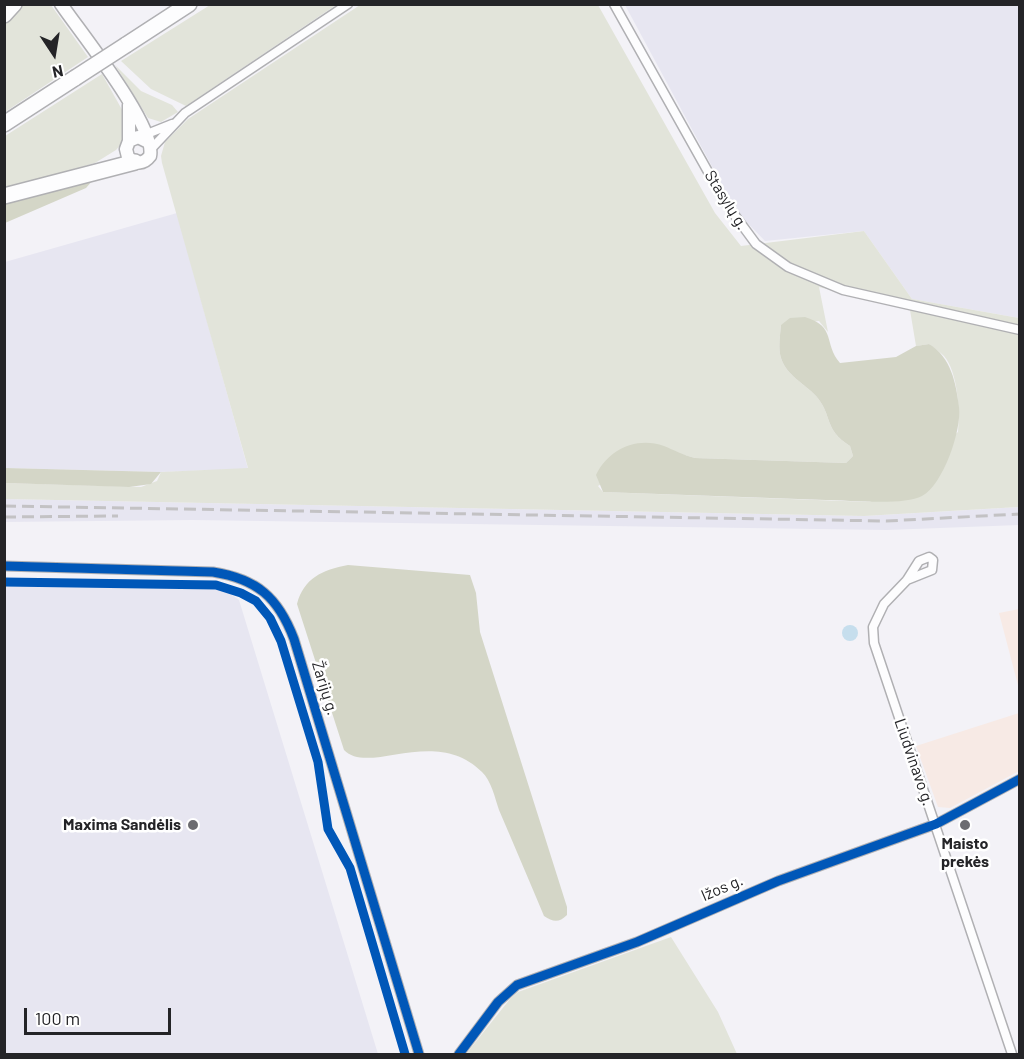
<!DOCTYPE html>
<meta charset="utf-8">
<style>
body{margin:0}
#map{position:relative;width:1024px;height:1059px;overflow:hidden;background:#f3f2f7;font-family:Barlow,sans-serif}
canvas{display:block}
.frame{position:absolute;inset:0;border:6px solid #242427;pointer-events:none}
.north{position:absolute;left:24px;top:24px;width:60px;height:60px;-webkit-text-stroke:4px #fff;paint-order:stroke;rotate:168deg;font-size:16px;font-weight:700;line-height:24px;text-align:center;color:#242427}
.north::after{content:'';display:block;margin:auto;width:21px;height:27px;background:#242427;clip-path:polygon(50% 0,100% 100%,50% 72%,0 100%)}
.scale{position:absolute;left:24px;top:1008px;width:147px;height:27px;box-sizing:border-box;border:3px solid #242427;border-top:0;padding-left:8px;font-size:18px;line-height:21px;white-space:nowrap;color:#242427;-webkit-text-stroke:4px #fff;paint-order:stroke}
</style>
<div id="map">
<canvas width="1024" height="1059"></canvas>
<div class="frame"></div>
<div class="north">N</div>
<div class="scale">100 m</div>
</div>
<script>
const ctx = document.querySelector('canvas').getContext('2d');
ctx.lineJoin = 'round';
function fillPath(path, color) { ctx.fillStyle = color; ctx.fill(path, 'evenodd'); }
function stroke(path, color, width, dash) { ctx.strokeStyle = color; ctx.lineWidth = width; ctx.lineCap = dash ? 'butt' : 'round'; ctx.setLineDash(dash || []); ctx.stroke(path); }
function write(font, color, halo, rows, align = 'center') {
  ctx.font = font + ' Barlow,sans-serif'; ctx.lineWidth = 5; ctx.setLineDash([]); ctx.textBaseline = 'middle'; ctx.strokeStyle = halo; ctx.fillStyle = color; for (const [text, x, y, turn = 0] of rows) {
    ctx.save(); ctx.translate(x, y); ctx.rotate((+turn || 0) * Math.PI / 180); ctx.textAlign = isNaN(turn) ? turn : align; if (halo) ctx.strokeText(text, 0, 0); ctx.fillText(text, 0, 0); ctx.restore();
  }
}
fillPath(new Path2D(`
 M625,5H1019V318L912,299L864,231L765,241L736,211Z
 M177,213L248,469L161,472L5,468V262Z
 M5,499L864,516L1020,507L1019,525L887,530L192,520L5,522Z
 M5,578L216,583L239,600L378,1054H5Z`), '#e7e6f1');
fillPath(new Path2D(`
 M1019,609V689L999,613Z
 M1019,713V771L950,808L938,807L916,746Z`), '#f7eae5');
fillPath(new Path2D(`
 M21,5H51L88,57L5,112V24Z
 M210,5V4L336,5L186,106L151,89L121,61Z
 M360,5H598L715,213L741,246L864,231L912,299L1019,318V507L864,516L5,499V483L141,487L157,481L161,472L248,468L162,163L161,156L165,142L188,119ZM819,287L910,310L916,346L929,344C934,348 940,352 944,356C958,372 960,412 958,432L870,502L603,492L598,486L662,446L677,453L695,458L846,463L853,456L850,446C823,429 833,415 816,396C805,384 786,375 781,358C778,348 780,336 781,325L819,321L828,332Z
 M115,65L141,91L172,105L178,112L161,122L148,118Z
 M102,74L125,115L123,142L116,150L95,163L5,189V136Z
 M671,937L718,1012L737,1054H466L510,999L518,992Z`), '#e2e4da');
fillPath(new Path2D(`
 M93,180L86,188L5,223V201Z
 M805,317C837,327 823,343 840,363L896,357L916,346L929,344C951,357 956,383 959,407C962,430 943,485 922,496C904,506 848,500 826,500C752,497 677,495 603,492L596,475C608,450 636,436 664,446C674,450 683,455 695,458L846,463L853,456L850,446C823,429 833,415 816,396C805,384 786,375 781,358C778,348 780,336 781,325L790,318Z
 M5,468L161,472L151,484L129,487L5,483Z
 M348,565L470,575L476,593L480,632L567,907V915C559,923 553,922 544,916C529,880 514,845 499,810C495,798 491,780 482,772C435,725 369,776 344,750L297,604C304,578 322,570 348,565Z`), '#d4d6c7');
fillPath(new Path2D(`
 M842 633a8 8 0 1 1 16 0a8 8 0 1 1-16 0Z`), '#c6deed');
const street = new Path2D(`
 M614,4L725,202L756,244L788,267L843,290L1020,330
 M142,136L172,124
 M151,149L185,113L348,4
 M4,566L213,572C257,579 278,597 294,639L419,1054
 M907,580L932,570L933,560L929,557L919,561L907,580L884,604L873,627L874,643L1012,1054
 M459,1054L498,1002L517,985L637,942L778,881L936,824L1020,779`);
const secondary = new Path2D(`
 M61,4C80,32 157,127 150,156C144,164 135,165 128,157L126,149L129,141L138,137L148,142
 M129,105V141`);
const highway = new Path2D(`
 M4,15L14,4
 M126,45L189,4
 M4,124L75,78
 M4,196L135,162`);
stroke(street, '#b0b0b3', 11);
stroke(secondary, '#b0b0b3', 15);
stroke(highway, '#b0b0b3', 18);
stroke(street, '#fdfdfe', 8);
stroke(secondary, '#fdfdfe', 12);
stroke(highway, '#fdfdfe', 15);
stroke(new Path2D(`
 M4,506L886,521L1020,514
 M4,517L118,516`), '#c3c2c4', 3, [12, 6]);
const highwayBridge = new Path2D(`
 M75,78L126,45`);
stroke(highwayBridge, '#b0b0b3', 18, []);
stroke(highwayBridge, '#fdfdfe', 15);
stroke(new Path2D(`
 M4,566L213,572C257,579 278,597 294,639L419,1054
 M4,582L216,585L241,593L256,601L270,618L281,641L318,762L328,829L350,868L405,1054
 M459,1054L498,1002L517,985L637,942L778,881L936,824L1020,779`), '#0057b8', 9);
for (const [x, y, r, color] of [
 [193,825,6,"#6c6c70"],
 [965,825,6,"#6c6c70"]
]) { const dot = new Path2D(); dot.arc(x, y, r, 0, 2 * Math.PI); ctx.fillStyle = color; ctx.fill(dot); stroke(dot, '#fff', 2); }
write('16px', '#242427', '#fff', [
 ["Stasylų g.",726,200,58],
 ["Žarijų g.",325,688,73],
 ["Liudvinavo g.",914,762,71],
 ["Ižos g.",722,888,-23]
]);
write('bold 16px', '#242427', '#fff', [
 ["Maxima Sandėlis",181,825],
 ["Maisto",965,844,"center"],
 ["prekės",965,862,"center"]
], 'right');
</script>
